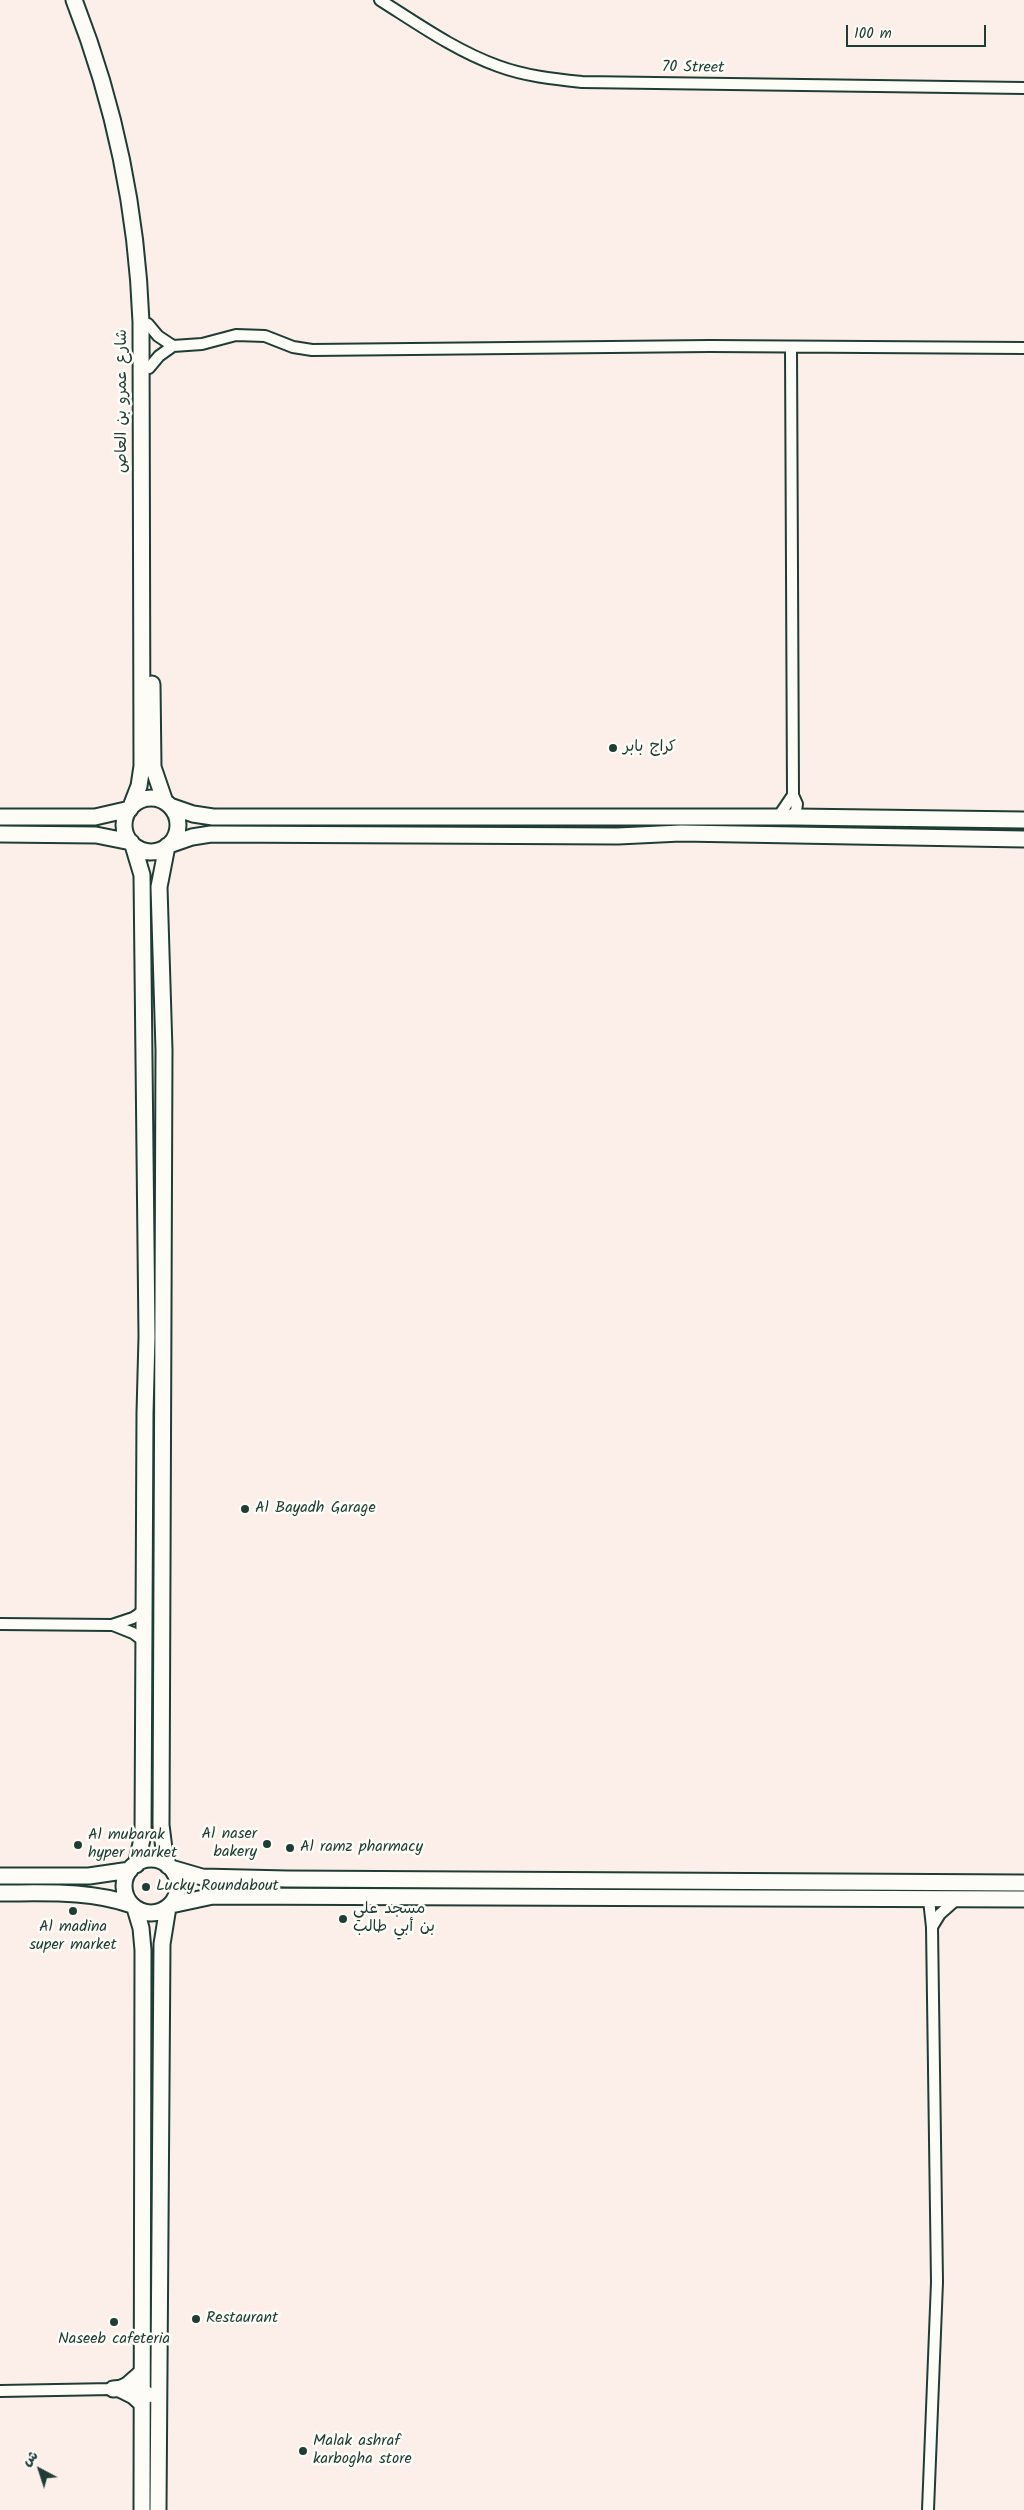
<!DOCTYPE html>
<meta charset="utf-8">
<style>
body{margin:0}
#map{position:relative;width:1024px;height:2510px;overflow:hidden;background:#fcefea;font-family:Kalam,"Playpen Sans Arabic",sans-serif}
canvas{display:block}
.north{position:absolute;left:15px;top:2445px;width:50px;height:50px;-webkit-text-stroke:4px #fdfcf7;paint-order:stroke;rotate:320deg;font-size:14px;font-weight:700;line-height:20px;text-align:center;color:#1f3d34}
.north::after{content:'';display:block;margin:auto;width:18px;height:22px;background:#1f3d34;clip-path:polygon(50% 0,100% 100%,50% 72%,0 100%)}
.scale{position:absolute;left:846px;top:25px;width:140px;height:22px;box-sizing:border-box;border:2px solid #1f3d34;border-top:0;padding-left:6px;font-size:15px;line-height:18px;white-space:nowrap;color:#1f3d34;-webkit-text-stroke:4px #fdfcf7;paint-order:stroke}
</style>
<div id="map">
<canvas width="1024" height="2510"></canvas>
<div class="north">ش</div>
<div class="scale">100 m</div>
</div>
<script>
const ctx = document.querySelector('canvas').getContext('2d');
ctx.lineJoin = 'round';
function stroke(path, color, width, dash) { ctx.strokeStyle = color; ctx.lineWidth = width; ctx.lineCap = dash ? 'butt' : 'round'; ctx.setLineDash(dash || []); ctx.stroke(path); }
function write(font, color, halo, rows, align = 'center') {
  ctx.font = font + ' Kalam,"Playpen Sans Arabic",sans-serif'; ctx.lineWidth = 5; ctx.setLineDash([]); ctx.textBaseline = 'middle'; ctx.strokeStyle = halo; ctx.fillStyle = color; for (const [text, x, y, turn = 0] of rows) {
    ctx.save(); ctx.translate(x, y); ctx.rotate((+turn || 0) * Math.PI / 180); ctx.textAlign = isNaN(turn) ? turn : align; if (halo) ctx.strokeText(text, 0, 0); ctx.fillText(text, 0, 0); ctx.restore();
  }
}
const street = new Path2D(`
 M380,0C418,24 456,51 498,66C525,76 553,79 582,82L1024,88
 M148,324L158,336L173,346L202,344L236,335L265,336L293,347L312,350L710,346L1024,348
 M791,347L793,795L797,804L795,817
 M149,368L159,356L173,346
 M778,817L793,795
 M0,1624L112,1625L133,1618L146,1609
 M113,1625L133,1633L145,1642
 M932,1927L940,1914L957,1899
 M116,2390L132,2398L142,2407
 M0,2391L113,2389L126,2383L142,2369
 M928,2510L937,2282L932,1927L929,1900`);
const secondary = new Path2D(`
 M74,0C114,102 137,212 141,322L142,766L139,786L130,809
 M152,684L153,767L165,802
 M124 825a27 27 0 1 1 54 0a27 27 0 1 1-54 0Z
 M170,806L193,814L213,817H795L1024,820
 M0,817H95L130,809
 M0,834L96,835L131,842
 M133,845L142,875L147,1337L145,1413L143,1835L136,1865
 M169,845L192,837L211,834L618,836L681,833L1024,839
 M167,846L159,887L164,1050L161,1825L164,1849L168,1866
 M124 1886a27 27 0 1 1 54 0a27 27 0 1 1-54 0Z
 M171,1868L202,1877L287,1879L1024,1883
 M0,1876H89L130,1870
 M0,1893C45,1893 90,1890 132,1905
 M171,1905L213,1896L1024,1899
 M135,1908L141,1928L143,1950L142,2510
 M113,2389L136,2387L148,2395
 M158,2510L162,1944L168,1907`);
stroke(street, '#1f3d34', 14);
stroke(secondary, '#1f3d34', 19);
stroke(street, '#fdfcf7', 10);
stroke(secondary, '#fdfcf7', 15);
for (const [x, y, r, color] of [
 [613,748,5,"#1f3d34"],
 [245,1509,5,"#1f3d34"],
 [267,1844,5,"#1f3d34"],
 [78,1845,5,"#1f3d34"],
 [290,1848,5,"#1f3d34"],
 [146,1887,5,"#1f3d34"],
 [73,1911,5,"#1f3d34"],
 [343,1919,5,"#1f3d34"],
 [196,2319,5,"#1f3d34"],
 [114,2322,5,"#1f3d34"],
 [303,2451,5,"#1f3d34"]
]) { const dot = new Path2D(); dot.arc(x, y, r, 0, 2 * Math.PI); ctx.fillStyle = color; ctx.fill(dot); stroke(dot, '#fdfcf7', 2); }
write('16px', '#1f3d34', '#fdfcf7', [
 ["70 Street",693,69,1],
 ["شارع عمرو بن العاص",123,401,-90]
]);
write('16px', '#1f3d34', '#fdfcf7', [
 ["كراج بابر",623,748],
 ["Al Bayadh Garage",255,1509],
 ["Al naser",257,1835,"right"],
 ["bakery",257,1853,"right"],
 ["Al mubarak",88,1836],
 ["hyper market",88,1854],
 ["Al ramz pharmacy",300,1848],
 ["Lucky Roundabout",156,1887],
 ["مسجد علي",353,1910],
 ["بن أبي طالب",353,1928],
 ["Al madina",73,1928,"center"],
 ["super market",73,1946,"center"],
 ["Restaurant",206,2319],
 ["Naseeb cafeteria",114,2340,"center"],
 ["Malak ashraf",313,2442],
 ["karbogha store",313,2460]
], 'left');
</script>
